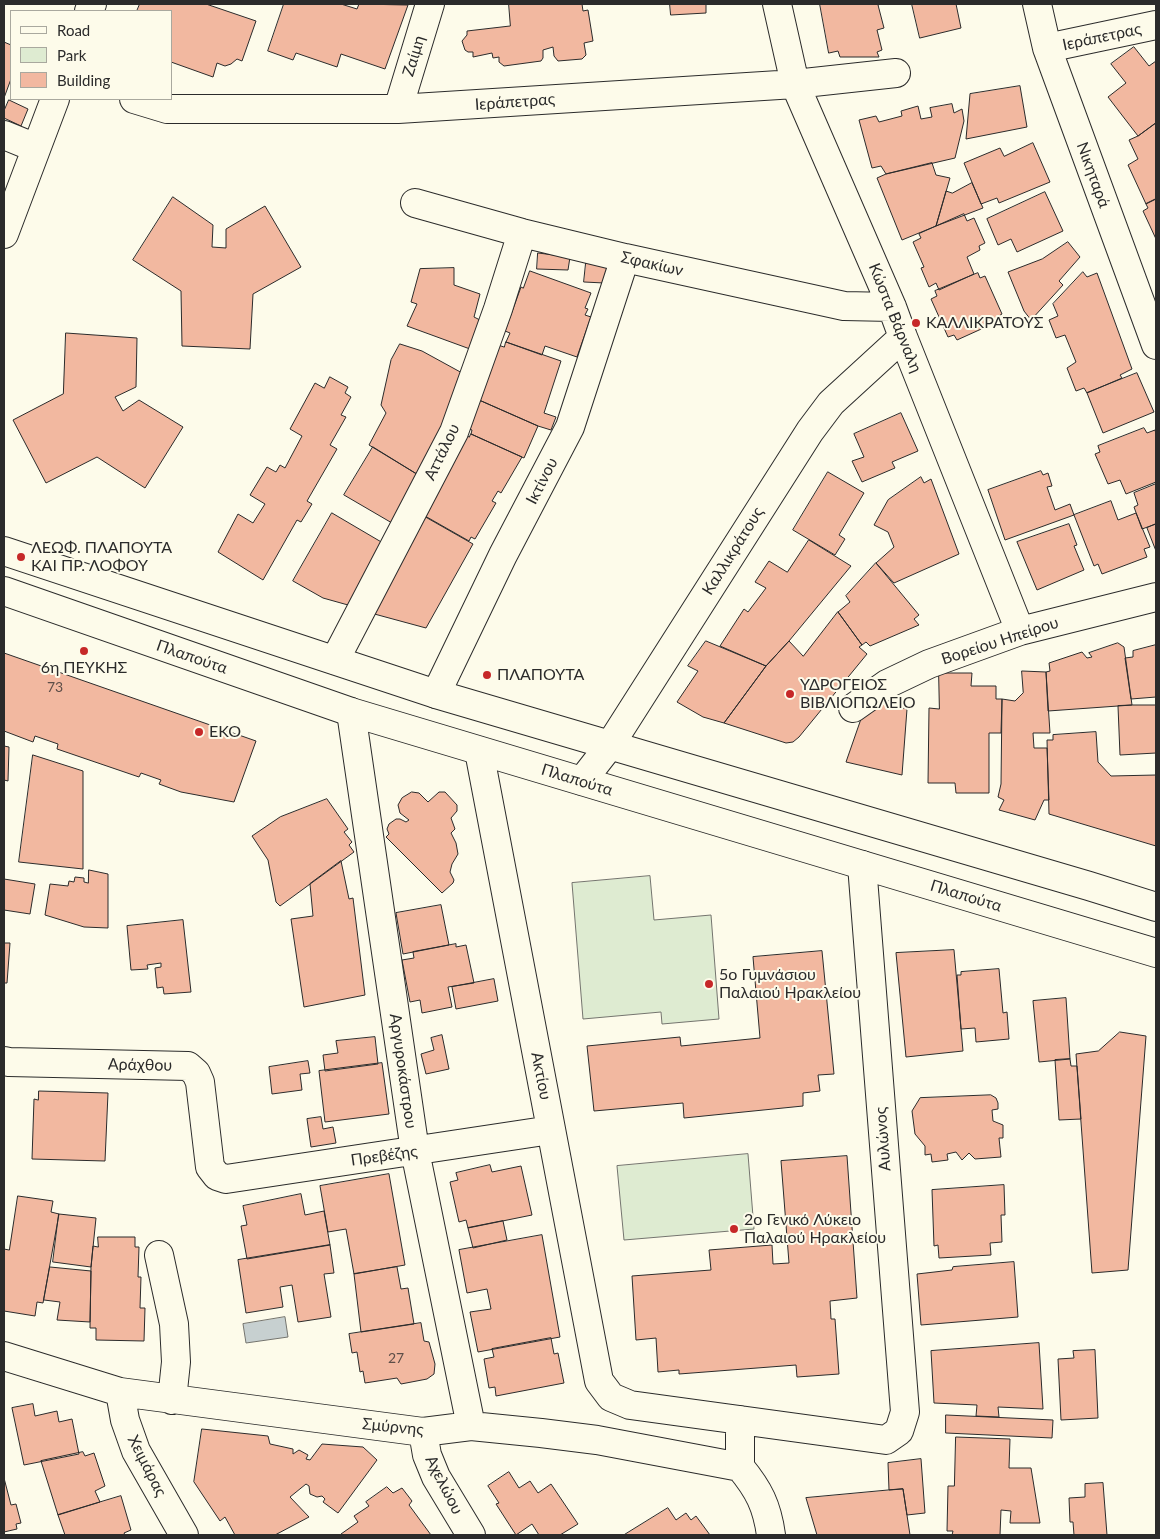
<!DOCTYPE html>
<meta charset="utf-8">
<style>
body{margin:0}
#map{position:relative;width:1160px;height:1539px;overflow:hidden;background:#fdfbea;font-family:Lato,sans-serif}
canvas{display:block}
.frame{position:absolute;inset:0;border:5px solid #2b2b2b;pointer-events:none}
.legend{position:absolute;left:10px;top:10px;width:162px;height:90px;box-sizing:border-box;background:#fdfbea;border:1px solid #a9a89e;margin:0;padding:6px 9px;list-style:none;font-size:15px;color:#2b2b2b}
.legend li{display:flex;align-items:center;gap:10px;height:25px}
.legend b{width:25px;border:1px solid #a9a89e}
</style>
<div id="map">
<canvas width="1160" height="1539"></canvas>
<div class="frame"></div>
<ul class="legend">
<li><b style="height:6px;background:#fdfbea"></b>Road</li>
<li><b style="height:14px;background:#deebd1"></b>Park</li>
<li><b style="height:14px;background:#f2b8a0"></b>Building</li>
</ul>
</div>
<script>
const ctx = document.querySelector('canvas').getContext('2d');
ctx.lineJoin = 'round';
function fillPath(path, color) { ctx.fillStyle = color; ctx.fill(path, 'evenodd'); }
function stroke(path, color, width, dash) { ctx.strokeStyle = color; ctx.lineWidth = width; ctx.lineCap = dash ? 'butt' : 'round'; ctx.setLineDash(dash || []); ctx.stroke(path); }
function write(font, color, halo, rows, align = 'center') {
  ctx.font = font + ' Lato,sans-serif'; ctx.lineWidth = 4; ctx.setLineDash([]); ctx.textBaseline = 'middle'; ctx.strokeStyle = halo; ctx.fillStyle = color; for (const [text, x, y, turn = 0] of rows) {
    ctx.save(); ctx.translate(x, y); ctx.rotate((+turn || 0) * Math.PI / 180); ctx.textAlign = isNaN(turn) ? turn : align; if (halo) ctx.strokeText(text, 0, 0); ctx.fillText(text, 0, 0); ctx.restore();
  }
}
const green = new Path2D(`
 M650,876L654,920L711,915L719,1019L662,1024L661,1012L583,1019L572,883Z
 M748,1154L754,1229L624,1240L617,1166Z`);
fillPath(green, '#deebd1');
stroke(green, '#74746e', 1);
const water = new Path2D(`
 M285,1317L288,1337L246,1343L243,1324Z`);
fillPath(water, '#c7d0d0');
stroke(water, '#74746e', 1);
const building = new Path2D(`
 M140,4H206L256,21L242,61L237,59L231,64L225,66L217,63L213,77L171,62V11H137Z
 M284,4H341L357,9L359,4L408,5L385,69L341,54L337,67L296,53L293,60L268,51Z
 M509,4H582L583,11L588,10L593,41L584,43L586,55L582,59L558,61L554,56L553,47L543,50V58L541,61L504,66L499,62V57L493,58L492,53L473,57V52H468L465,50L462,41L467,35V31L510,26Z
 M670,4H706V13L671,15Z
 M820,4H881L878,5L884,28L877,30L882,50L877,52L879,57H840L838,51L829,53Z
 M912,4H956L961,28L920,38Z
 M4,42L11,45V79L4,98Z
 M1134,47L1149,66L1156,61V123L1138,136L1108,97L1126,83L1111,64Z
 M1020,86L1027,127L966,139L970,94Z
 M9,100L28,109L21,126L4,118V111Z
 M952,104L954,113L962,109L964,121L955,158L886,174L881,166L872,168L859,120L876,116L879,122L902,116L901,111L918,106L921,119L932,117L930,108Z
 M1156,123V199L1146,204L1128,165L1138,159L1129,140L1138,136Z
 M1033,143L1050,182L999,203L997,198L981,204L964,163L1000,148L1004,156Z
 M932,163L936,175L950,178L936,226L902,240L877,178L886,174Z
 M972,183L983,208L936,226L946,191L952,193Z
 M1045,192L1063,231L1017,252L1011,239L998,245L987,219Z
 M173,197L213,225L212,247L226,248V229L265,206L301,267L253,294L250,349L182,346L181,291L133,260Z
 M1156,199V239L1143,211L1148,208L1146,204Z
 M964,214L967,221L974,218L985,243L979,246L980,250L967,257L974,274L939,290L936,283L929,287L921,268L924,267L913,242L921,238L919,234Z
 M1068,242L1080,257L1059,281L1063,285L1031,320L1024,311L1008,272L1042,259Z
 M538,253L570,257L568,270L537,269Z
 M586,263L609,264L604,283L584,282Z
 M454,268V285L480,294L474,317L480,320L470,349L407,326L417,304L411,302L420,269Z
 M530,271L591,293L585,308L588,309L585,315L591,317L577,357L545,346L542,355L506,342L510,333L505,331L521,287L523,288Z
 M1083,272L1087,277L1097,273L1132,369L1120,375L1122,378L1087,393L1084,388L1076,391L1067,368L1076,362L1065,335L1056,338L1049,320L1058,316L1053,304Z
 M978,273L980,278L985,276L1002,314L997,317L999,321L957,340L954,335L948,337L931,299L937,296L935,291Z
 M66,333L137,338L136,387L115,397L123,411L139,400L183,427L145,488L97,457L46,483L13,420L63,394Z
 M506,342L561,361L544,413L556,417L551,430L538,426L479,400L498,345L504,347Z
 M400,344L422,351L464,374L420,476L369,445L386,413L381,405L391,360Z
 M1137,373L1154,412L1103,433L1087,393Z
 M330,377L348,387L345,393L351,397L341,415L346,417L330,445L337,449L307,501L312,504L301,522L297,520L263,580L218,552L238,514L253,523L265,504L250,495L267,467L276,472L280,465L285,468L302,436L290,429L315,383L324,388Z
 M479,400L538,426L524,458L471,434L472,430L466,428Z
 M901,413L918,451L892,462L895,468L862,482L852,461L864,457L854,434Z
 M1144,428L1147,433L1155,430L1156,434V482L1126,494L1120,480L1108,484L1095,454L1100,452L1098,446Z
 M471,434L522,457L501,493L498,491L492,501L496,503L475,539L471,537L469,541L425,516L466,435L469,437Z
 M373,447L420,476L392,523L344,495Z
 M1041,471L1043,475L1048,473L1052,486L1047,487L1055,510L1070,504L1074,515L1005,540L988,490Z
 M828,472L864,493L839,535L845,539L835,555L793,530Z
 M921,477L924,483L931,479L959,554L894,583L876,563L894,547L888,532L874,525L888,500Z
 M1156,484V524L1142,529L1134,507L1138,505L1134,493Z
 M1111,501L1118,520L1136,513L1150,547L1144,549L1147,557L1102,574L1098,564L1094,566L1074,515Z
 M332,513L383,543L348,605L323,598L293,581Z
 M422,515L473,544L426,628L367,612Z
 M1069,524L1077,545L1074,546L1084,570L1037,590L1017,542Z
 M1156,524V551L1147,528Z
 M809,540L851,566L789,641L766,666L720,646L744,609L748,612L766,588L755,582L769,561L787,572Z
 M876,563L919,615L914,619L919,625L870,646L866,642L862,645L838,612L850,602L846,596Z
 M838,612L862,645L859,647L867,654L799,737L793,742L786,743L724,723L766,666L789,641L803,656Z
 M706,641L766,666L724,723L703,717L677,702L698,671L688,666Z
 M1118,643L1124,647L1132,705L1048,711L1046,672L1050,671L1049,663L1082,652L1087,658L1092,657L1089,653Z
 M1156,645V697L1131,699L1125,658L1133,657V651Z
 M4,653L256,741L234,802L181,792L159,784L161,780L141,773L139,777L57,749L58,744L35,736L33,742L4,731Z
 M1022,671L1046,672L1050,733H1033L1034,748H1047L1049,800H1044L1035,820L999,810L1004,800L998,797L1001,784L1002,699L1015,701L1023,693Z
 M939,673H972L971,686H996V699H1002L1001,733H989V793H956L955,783H928L929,708L939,709Z
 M882,703L907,709L902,775L846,762L862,716Z
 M1132,705H1156V753L1120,755L1118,706Z
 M1096,732L1098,762L1111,776L1156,775V846L1049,814L1047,740H1053V735Z
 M4,746L9,747L8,781L4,780Z
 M33,755L83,771V869L19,862Z
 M412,792L419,793L428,802L439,792H445L457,805V811L451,818L455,829L451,833L456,843L458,854L452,864L450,872L454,880L453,883L442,893L386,837L389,834L387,829L389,824L396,819H400L406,822L409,820L400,813L398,805L402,798Z
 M327,799L348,829L344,832L352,842L349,845L354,852L280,906L276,902L268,860L252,836L280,817Z
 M341,861L349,899L353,898L365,995L304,1007L291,919L313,916L310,884Z
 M89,870L108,874V928L84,927L45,915L50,884L68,886L69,881L74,882L75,877L84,878V882L88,883Z
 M4,879L35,884L30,914L4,910Z
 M441,905L449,945L403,954L396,913Z
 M183,920L191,992L164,994L163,987L157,988L155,968L161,967V963L147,965L148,969L131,970L127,926Z
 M4,943H10L7,983H4Z
 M456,944V947L466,945L474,983L448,987L452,1007L422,1013L420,1000L410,1002L402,960L414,958L413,952Z
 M954,950L963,1051L906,1057L896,953Z
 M822,951L834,1074L818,1075L820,1091L803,1093V1106L684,1118L683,1103L594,1111L587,1046L680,1037L681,1046L760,1038L753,957Z
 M999,969L1003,1013L1007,1012L1009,1039L976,1042L975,1028L961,1029L957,975H961V972Z
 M494,979L498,1001L456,1009L452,987Z
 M1066,998L1070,1059L1039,1062L1033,1001Z
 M1120,1032L1146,1036L1128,1270L1092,1273L1076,1054L1098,1051Z
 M442,1035L449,1069L426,1074L421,1054L434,1050L431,1038Z
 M375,1037L378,1064L325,1071L323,1055L338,1053L336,1041Z
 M1070,1059L1071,1066H1077L1081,1119L1059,1120L1055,1060Z
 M308,1061L310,1073L300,1074L302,1090L272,1094L269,1067Z
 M382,1063L389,1114L325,1122L319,1071Z
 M39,1091L108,1093L105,1161L32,1159L34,1099L38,1100Z
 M991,1095L996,1098L998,1103V1109L992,1110L993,1121L1003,1125V1138H999L1001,1157L975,1159L969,1153L962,1160L956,1152L947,1154L948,1160L932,1162L931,1154L925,1155V1146L915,1134L912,1111L920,1098Z
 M321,1117L323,1129L333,1127L336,1143L311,1147L307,1119Z
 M847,1156L857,1298L830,1301L831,1319H835L839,1374L797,1377L796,1365L679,1374V1370L658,1372L656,1338L636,1340L632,1276L711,1270L709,1250L772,1245L773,1264L789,1263L781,1161Z
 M490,1165L492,1172L521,1166L532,1215L468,1228L466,1220L459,1222L450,1182L458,1180L456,1173Z
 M389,1174L405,1265L354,1274L346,1229L328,1232L320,1186Z
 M1004,1185L1005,1215H1001L1002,1242L990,1243L991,1255L939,1258L938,1245L934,1246L932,1190Z
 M301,1194L305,1215L324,1211L330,1245L247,1259L241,1226L247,1225L243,1206Z
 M18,1196L53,1201L51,1212L59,1214L43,1303L37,1302L35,1316L4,1311V1249L9,1250Z
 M59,1214L96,1218L91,1267L53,1262Z
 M503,1221L507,1240L473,1248L468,1228Z
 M542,1235L560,1337L478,1352L470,1312L491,1309L487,1289L467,1293L459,1250Z
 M98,1237H135V1247H139L138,1277H141L140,1308H145L144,1341L96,1340V1328H90L91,1267L93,1246L98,1247Z
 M330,1245L334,1273L324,1274L331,1317L298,1322L292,1285L280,1287L283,1307L246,1313L238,1260Z
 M1014,1262L1018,1317L921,1325L917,1274L952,1270L953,1267Z
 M50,1267L91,1271L90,1322L57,1320L60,1302L44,1300Z
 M397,1267L401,1289L408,1288L414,1324L361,1332L354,1274Z
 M421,1323L424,1341L429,1342L435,1364L434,1374L427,1379L401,1384L397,1378L365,1383L363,1371L360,1372L357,1352L352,1353L349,1334Z
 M551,1338L554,1354L558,1353L564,1383L496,1396L495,1387L489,1388L484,1359L494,1357L492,1349Z
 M1039,1343L1043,1409L998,1407L999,1417L976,1416L977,1405L934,1403L931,1351Z
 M1095,1350L1098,1418L1061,1420L1058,1359L1074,1358L1073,1351Z
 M33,1404L35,1416L57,1411L59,1422L72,1419L79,1454L24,1465L12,1408Z
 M946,1415L1053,1420L1052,1438L946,1433Z
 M202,1429L268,1436L270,1444L293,1449V1454L299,1450L308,1455L306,1459L310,1460L322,1444L363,1447L377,1460L338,1513L323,1502L325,1499L322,1496L317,1497L310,1494L309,1486L306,1484L290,1497L309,1517L275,1535H235L225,1517L220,1521L194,1482Z
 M956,1437L1010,1439L1009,1468H1031L1040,1523H1010L1011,1511L1001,1510L1000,1535H952L953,1531H947L948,1486H954Z
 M83,1452L85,1456L94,1453L105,1486L95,1491L100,1502L58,1515L41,1461Z
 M921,1459L925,1513L907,1515L903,1489L889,1490L888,1463Z
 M509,1472L519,1488L530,1481L538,1493L551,1484L578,1524L560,1535H539L532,1524L516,1535L496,1504L499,1503L488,1486Z
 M4,1478L11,1505L16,1504L21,1523L16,1524L17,1529L4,1532Z
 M1103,1483L1107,1535H1074L1073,1522H1070L1069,1498L1085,1497V1484Z
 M387,1487L393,1493L402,1488L412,1501L409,1505L431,1535H342L341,1534L358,1522L354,1516L369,1506L366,1502Z
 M903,1489L910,1535H817L806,1498Z
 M121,1496L131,1530L124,1533L125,1535H65L58,1515Z
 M668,1508L676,1520L686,1513L691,1520L696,1516L710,1535H624Z`);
fillPath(building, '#f2b8a0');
stroke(building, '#2b2b2b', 1);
const minor = new Path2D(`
 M777,4L795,84L892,307L903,337L1020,631
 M1037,4L1047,48L1156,345
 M89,11L92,4
 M1047,48L1156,25
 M134,99L167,109H398L795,84L896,73
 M398,109L430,4
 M4,135L36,148
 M415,203L522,233L625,258L844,306L892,307
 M4,234L55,99
 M335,660L454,432L498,309L522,233
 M436,694L503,555L570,427L625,258
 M853,708L887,684L929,664L1020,631L1156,597
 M351,712L415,1151L471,1426
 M479,751L599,1381L611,1397L630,1405L886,1440L899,1431L905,1412L862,865
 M582,781L610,745L810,431L831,403L903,337
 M4,1061L9,1062L188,1066L196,1073L200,1082L210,1167L217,1176L226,1179L551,1130
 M159,1255L174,1324L176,1362L172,1400
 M4,1356L120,1392L423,1432L471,1426L541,1433L597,1440L740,1467C759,1490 767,1506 771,1535
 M120,1392L125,1420L136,1451L184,1535
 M740,1420V1467
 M423,1432L427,1455L436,1477L471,1535`);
const major = new Path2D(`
 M4,551L436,694L1089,886L1156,907
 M4,591L351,712L1156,953`);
stroke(minor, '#2b2b2b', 30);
stroke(major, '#2b2b2b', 30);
stroke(minor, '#fdfbea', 28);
stroke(major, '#fdfbea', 28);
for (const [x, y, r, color] of [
 [916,323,5,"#c62828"],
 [21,557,5,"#c62828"],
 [84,651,5,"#c62828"],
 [487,675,5,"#c62828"],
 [790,694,5,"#c62828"],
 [199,732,5,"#c62828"],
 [709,984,5,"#c62828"],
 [734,1229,5,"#c62828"]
]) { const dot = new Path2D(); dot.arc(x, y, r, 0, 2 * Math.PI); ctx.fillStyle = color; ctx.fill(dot); stroke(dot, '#fdfbea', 2); }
write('14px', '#5d4e48', null, [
 ["73",55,687],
 ["27",396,1358]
]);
write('16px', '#2b2b2b', '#fdfbea', [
 ["Ιεράπετρας",1102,37,-12],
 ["Ζαίμη",414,56,-73],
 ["Ιεράπετρας",515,102,-4],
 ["Νικηταρά",1093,175,70],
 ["Σφακίων",652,264,13],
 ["Κώστα Βάρναλη",895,318,68],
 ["Αττάλου",442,452,-64],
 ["Ικτίνου",542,481,-63],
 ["Καλλικράτους",733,551,-58],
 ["Βορείου Ηπείρου",1000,641,-18],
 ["Πλαπούτα",192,657,19],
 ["Πλαπούτα",577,780,17],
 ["Πλαπούτα",966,896,17],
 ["Αράχθου",140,1065,1],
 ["Αργυροκάστρου",403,1071,82],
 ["Ακτίου",541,1076,79],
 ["Αυλώνος",883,1139,-94],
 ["Πρεβέζης",384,1156,-8],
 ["Σμύρνης",393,1427,6],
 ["Χειμάρας",147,1466,63],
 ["Αχελώου",444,1485,63]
]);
write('16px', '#2b2b2b', '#fdfbea', [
 ["ΚΑΛΛΙΚΡΑΤΟΥΣ",926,323],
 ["ΛΕΩΦ. ΠΛΑΠΟΥΤΑ",31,548],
 ["ΚΑΙ ΠΡ. ΛΟΦΟΥ",31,566],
 ["6η ΠΕΥΚΗΣ",84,668,"center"],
 ["ΠΛΑΠΟΥΤΑ",497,675],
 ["ΥΔΡΟΓΕΙΟΣ",800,685],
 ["ΒΙΒΛΙΟΠΩΛΕΙΟ",800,703],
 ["EKO",209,732],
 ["5ο Γυμνάσιου",719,975],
 ["Παλαιού Ηρακλείου",719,993],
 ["2ο Γενικό Λύκειο",744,1220],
 ["Παλαιού Ηρακλείου",744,1238]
], 'left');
</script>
